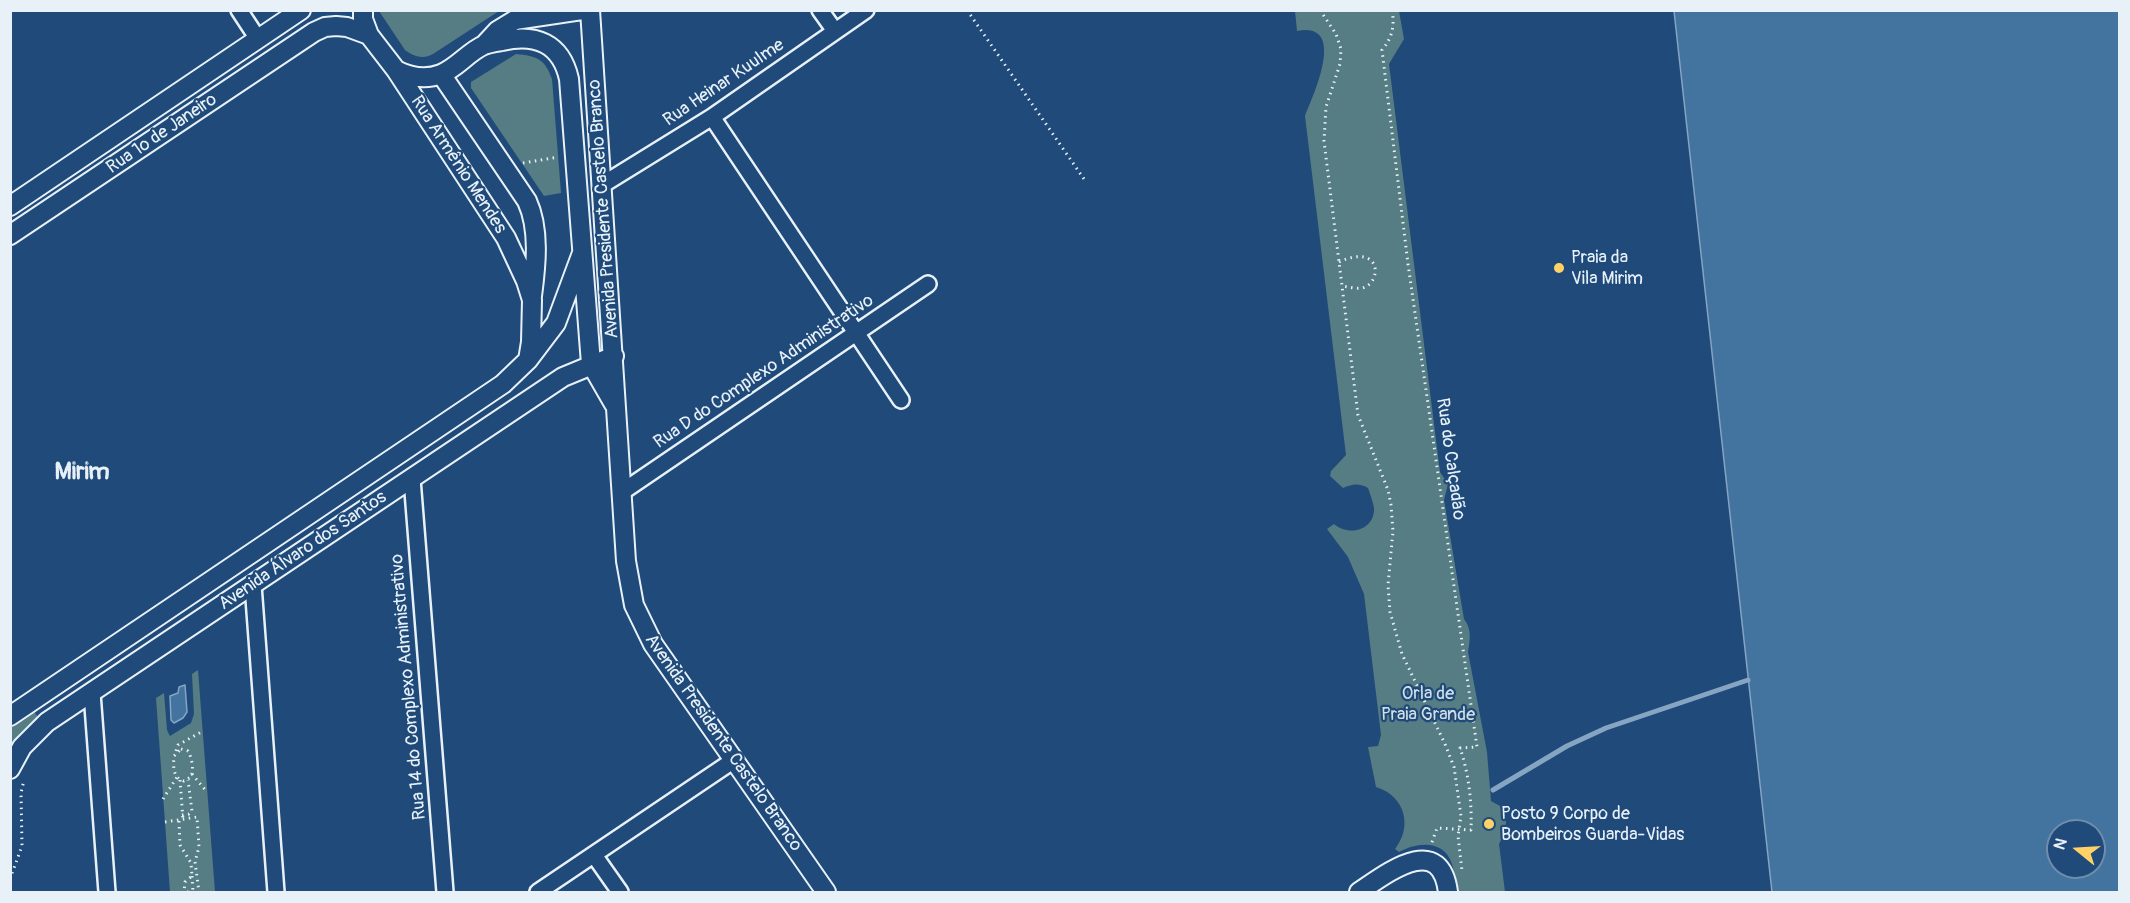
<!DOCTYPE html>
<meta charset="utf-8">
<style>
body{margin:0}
#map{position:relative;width:2130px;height:903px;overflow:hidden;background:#1f4a7a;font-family:Pangolin,sans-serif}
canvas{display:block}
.frame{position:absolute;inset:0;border:12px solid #e8f1f8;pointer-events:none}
.north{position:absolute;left:2046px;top:819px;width:60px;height:60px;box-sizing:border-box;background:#1f4a7a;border:2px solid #6f8dac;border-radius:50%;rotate:288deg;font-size:16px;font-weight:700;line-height:24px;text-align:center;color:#e8f1f8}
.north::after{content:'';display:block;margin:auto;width:21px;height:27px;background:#ffd166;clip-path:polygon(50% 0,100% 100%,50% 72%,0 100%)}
</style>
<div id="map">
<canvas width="2130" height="903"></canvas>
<div class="frame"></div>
<div class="north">N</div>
</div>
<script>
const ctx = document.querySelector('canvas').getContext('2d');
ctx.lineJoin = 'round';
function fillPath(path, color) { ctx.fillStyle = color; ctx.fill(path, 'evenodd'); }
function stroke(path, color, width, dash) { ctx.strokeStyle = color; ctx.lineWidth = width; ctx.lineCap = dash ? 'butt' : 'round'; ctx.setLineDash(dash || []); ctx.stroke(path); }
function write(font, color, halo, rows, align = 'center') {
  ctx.font = font + ' Pangolin,sans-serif'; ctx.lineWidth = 4.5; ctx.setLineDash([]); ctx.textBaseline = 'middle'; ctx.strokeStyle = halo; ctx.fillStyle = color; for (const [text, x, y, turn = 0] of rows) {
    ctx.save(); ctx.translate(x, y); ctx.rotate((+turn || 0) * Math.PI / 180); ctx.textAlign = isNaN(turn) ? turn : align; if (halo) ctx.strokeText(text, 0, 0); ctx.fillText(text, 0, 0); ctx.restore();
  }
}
fillPath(new Path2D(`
 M379,11H499L433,54C423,60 413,56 405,50Z
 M1295,11H1399L1404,39L1389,64L1440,472L1448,484L1444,500L1464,619C1472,629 1470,640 1468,652L1487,752L1491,801L1500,806L1506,821V830L1499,844L1505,892H1456C1454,883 1455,872 1452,864C1444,839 1417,842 1399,852L1395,849C1413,826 1405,796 1376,787L1368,747L1378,746L1381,735L1364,594L1348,557L1327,529L1334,524C1349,537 1375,530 1374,508C1373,502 1370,494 1368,488C1358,483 1353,484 1343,488L1330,476L1331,471L1346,455L1305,116C1313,96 1348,21 1297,31Z
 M516,54C537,56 545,59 552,79L561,193L544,196L471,88V82Z
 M198,670L215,892H170L156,698L164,693L167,730L170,736L191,723L194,714L192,674Z
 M34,711L39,719L20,735L11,749V726Z`), '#567d83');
const water = new Path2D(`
 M1674,11H2119V892H1772ZM2058,831H2094V867H2058Z
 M185,685L187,712L183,718L174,723L171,720L170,696L178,693L179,687Z`);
fillPath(water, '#43739f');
stroke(water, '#85a5c3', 1.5);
stroke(new Path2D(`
 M1493,790L1567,746L1606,728L1748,680`), '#85a5c3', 5);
const minor = new Path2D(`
 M239,10L258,39
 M820,10L835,31
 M712,117L901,400
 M602,185L712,117L866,10
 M412,479L445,892
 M622,492L928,284
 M253,585L276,892
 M92,693L107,892
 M594,855L620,892
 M538,892L734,760`);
const tertiary = new Path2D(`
 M363,10V19L369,35
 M590,10L626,561L634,605L653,644L826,892
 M485,44L497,31L515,20L582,10
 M396,70C410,77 426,80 441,74C457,68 468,52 484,45C489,43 496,42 502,41C535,33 561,43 569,79L591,364L614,404
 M441,74L527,201C540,229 536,266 532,296
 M10,206L301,10
 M10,235L314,32L325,27L336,26L347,27L369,35L396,70L506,238L526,281L532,300L531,342L528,360
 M10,716L503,384L528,360L556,323L582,253
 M10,769L22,747L47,722L563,377L614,356
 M1359,892C1386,874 1440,831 1448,892`);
stroke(minor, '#e8f1f8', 20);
stroke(tertiary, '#e8f1f8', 22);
stroke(new Path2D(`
 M967,10L1084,179
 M1320,10L1336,34L1341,49L1340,64L1326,107L1324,141L1358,415L1388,490L1391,505L1393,531L1388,585L1390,612L1402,654L1445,744L1454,767L1461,816L1458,836L1462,871
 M1392,10C1395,26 1392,38 1382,50L1408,264L1477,747L1460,748C1469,774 1472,803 1471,830L1437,828L1431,845
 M523,163L558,157
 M1339,262C1383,242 1382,284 1362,288C1355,289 1349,287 1342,286
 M181,749L188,751C192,758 194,769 191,777L184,781C173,778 173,767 174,756Z
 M176,751L178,745L203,731
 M192,774L207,792
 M180,780L183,820
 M163,799L177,777
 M182,815L189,814L192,811L188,780
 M179,821L180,845L191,863L192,876L185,882L184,892
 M165,822L197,817L199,847L195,862L199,892
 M192,876L193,892
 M10,879L22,846L21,793L24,780
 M187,892H189`), '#e8f1f8', 3, [1.5, 4.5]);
stroke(minor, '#1f4a7a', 15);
stroke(tertiary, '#1f4a7a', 18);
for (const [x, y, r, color] of [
 [1559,268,6,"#ffd166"],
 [1489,824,6,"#ffd166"]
]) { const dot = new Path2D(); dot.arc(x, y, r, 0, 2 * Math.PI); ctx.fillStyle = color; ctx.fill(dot); stroke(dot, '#1f4a7a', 2); }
write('18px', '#e8f1f8', '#1f4a7a', [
 ["Rua Heinar Kuulme",724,83,-34],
 ["Rua 1º de Janeiro",162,134,-34],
 ["Rua Armênio Mendes",458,165,57],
 ["Avenida Presidente Castelo Branco",604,209,-94],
 ["Rua D do Complexo Administrativo",764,372,-34],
 ["Rua do Calçadão",1450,459,82],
 ["Avenida Álvaro dos Santos",303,551,-34],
 ["Rua 14 do Complexo Administrativo",409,687,-95],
 ["Avenida Presidente Castelo Branco",723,743,55]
]);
write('18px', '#e8f1f8', '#1f4a7a', [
 ["Praia da",1571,258],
 ["Vila Mirim",1571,279],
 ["Posto 9 Corpo de",1501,814],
 ["Bombeiros Guarda-Vidas",1501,835]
], 'left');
write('18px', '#d2e0e6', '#1f4a7a', [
 ["Orla de",1428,694],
 ["Praia Grande",1428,715]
]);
write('bold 24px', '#e8f1f8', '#1f4a7a', [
 ["Mirim",82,473]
]);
</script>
